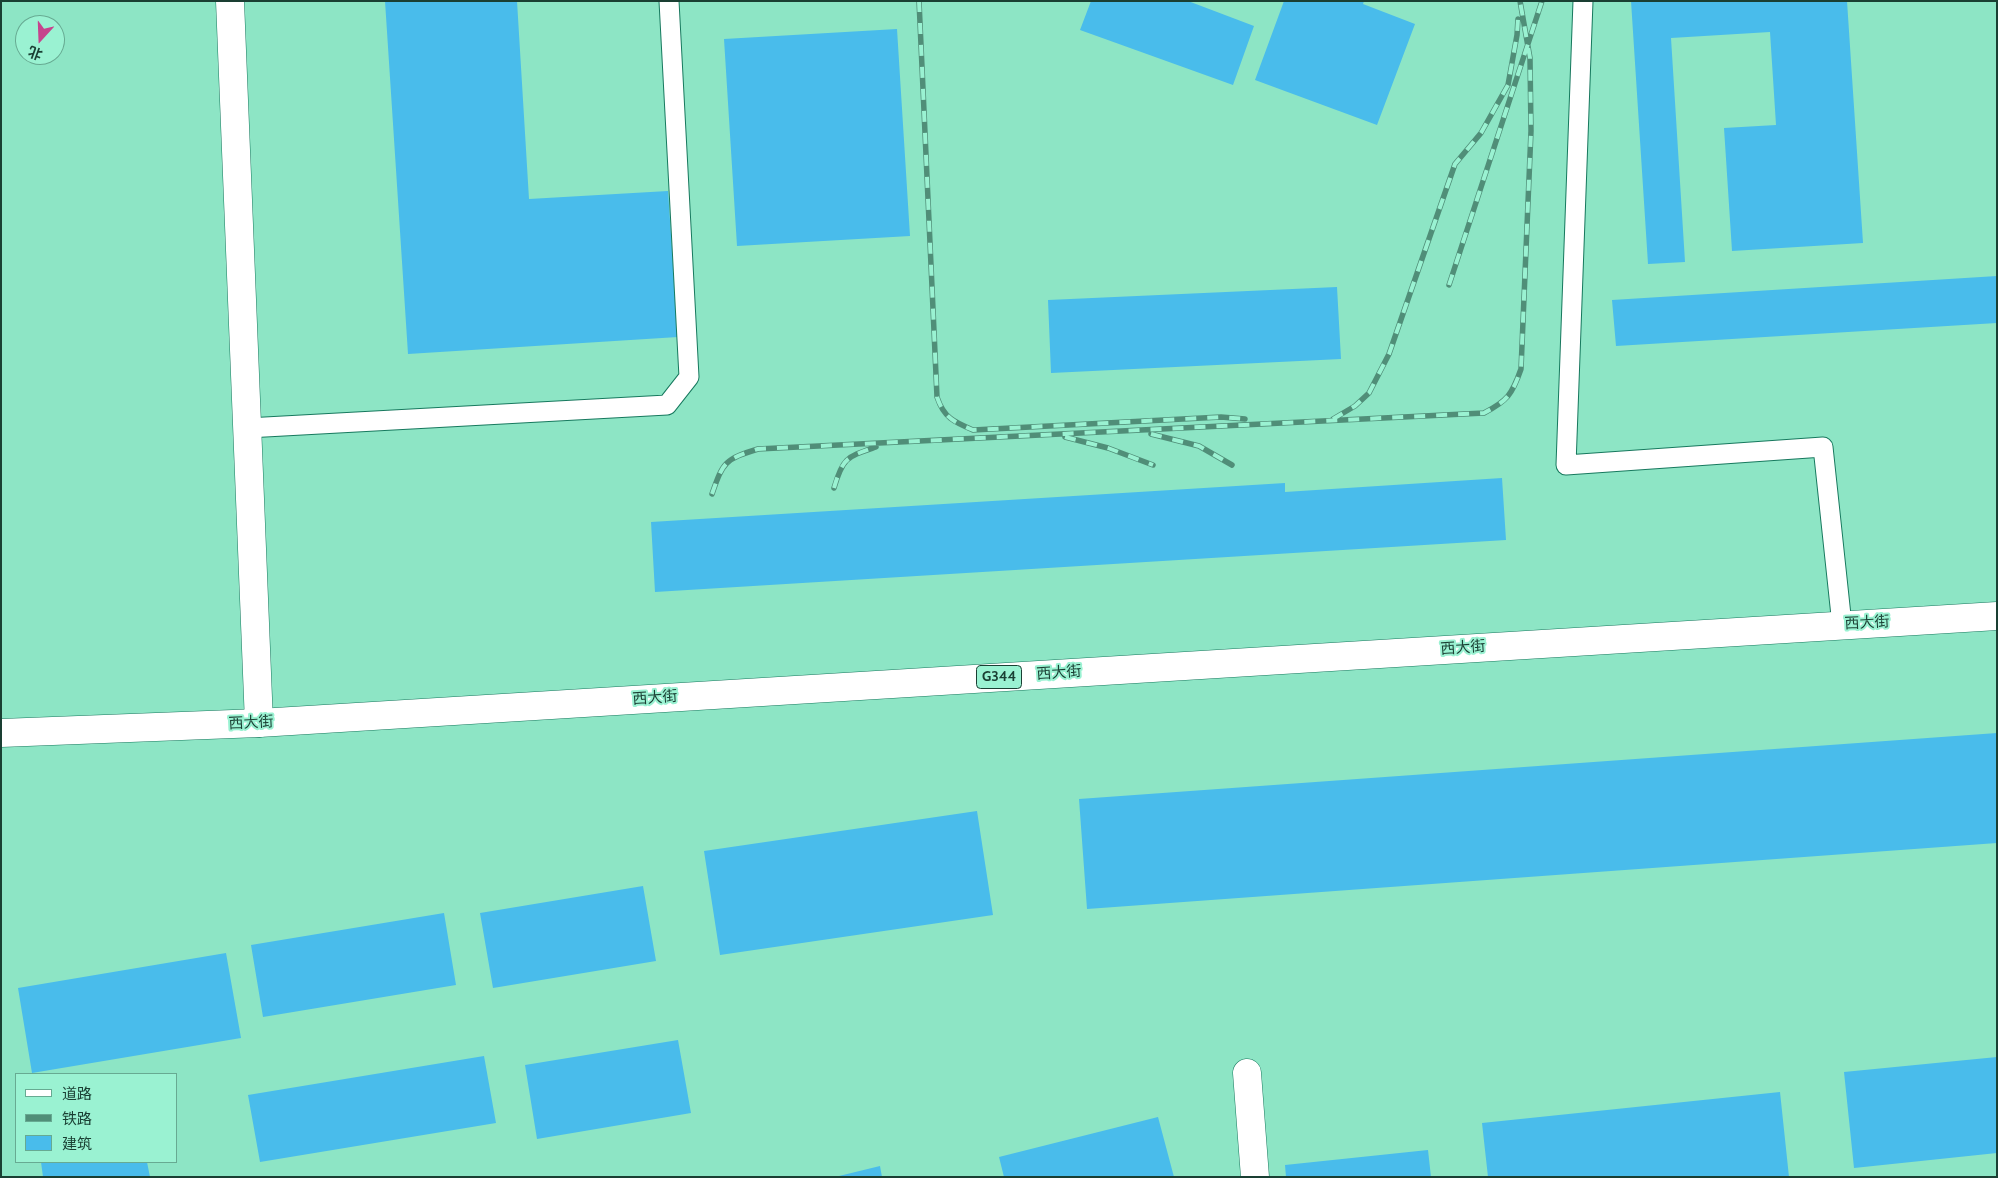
<!DOCTYPE html>
<meta charset="utf-8">
<style>
body{margin:0}
#map{position:relative;width:1998px;height:1178px;overflow:hidden;background:#8de5c5;font-family:Cabin,"Noto Sans SC",sans-serif}
canvas{display:block}
.frame{position:absolute;inset:0;border:2px solid #1a3f33;pointer-events:none}
.legend{position:absolute;left:15px;top:1073px;width:162px;height:90px;box-sizing:border-box;background:#9af2d2;border:1px solid #67aa92;margin:0;padding:6px 9px;list-style:none;font-size:15px;color:#1a3f33}
.legend li{display:flex;align-items:center;gap:10px;height:25px}
.legend b{width:25px;border:1px solid #67aa92}
.north{position:absolute;left:15px;top:15px;width:50px;height:50px;box-sizing:border-box;background:#9af2d2;border:1px solid #67aa92;border-radius:50%;rotate:200deg;font-size:14px;font-weight:700;line-height:20px;text-align:center;color:#1a3f33}
.north::after{content:'';display:block;margin:auto;width:18px;height:22px;background:#c6448d;clip-path:polygon(50% 0,100% 100%,50% 72%,0 100%)}
</style>
<div id="map">
<canvas width="1998" height="1178"></canvas>
<div class="frame"></div>
<ul class="legend">
<li><b style="height:6px;background:#fff"></b>道路</li>
<li><b style="height:6px;background:#508e78"></b>铁路</li>
<li><b style="height:14px;background:#49bceb"></b>建筑</li>
</ul>
<div class="north">北</div>
</div>
<script>
const ctx = document.querySelector('canvas').getContext('2d');
ctx.lineJoin = 'round';
function fillPath(path, color) { ctx.fillStyle = color; ctx.fill(path, 'evenodd'); }
function stroke(path, color, width, dash) { ctx.strokeStyle = color; ctx.lineWidth = width; ctx.lineCap = dash ? 'butt' : 'round'; ctx.setLineDash(dash || []); ctx.stroke(path); }
function write(font, color, halo, rows, align = 'center') {
  ctx.font = font + ' Cabin,"Noto Sans SC",sans-serif'; ctx.lineWidth = 4; ctx.setLineDash([]); ctx.textBaseline = 'middle'; ctx.strokeStyle = halo; ctx.fillStyle = color; for (const [text, x, y, turn = 0] of rows) {
    ctx.save(); ctx.translate(x, y); ctx.rotate((+turn || 0) * Math.PI / 180); ctx.textAlign = isNaN(turn) ? turn : align; if (halo) ctx.strokeText(text, 0, 0); ctx.fillText(text, 0, 0); ctx.restore();
  }
}
fillPath(new Path2D(`
 M385,1H517L529,199L668,191L678,337L408,354Z
 M1091,1H1188L1254,26L1233,85L1080,30Z
 M1284,1H1364L1363,4L1415,24L1377,125L1255,80Z
 M1631,1H1847L1863,243L1732,251L1724,128L1776,125L1770,32L1671,38L1685,262L1648,264Z
 M897,29L910,236L737,246L724,39Z
 M1997,276V323L1616,346L1612,300Z
 M1337,287L1341,359L1051,373L1048,300Z
 M1502,478L1506,540L655,592L651,522L1285,483V492Z
 M1997,733V843L1087,909L1079,799Z
 M977,811L993,915L720,955L704,851Z
 M643,886L656,961L493,988L480,913Z
 M444,913L456,985L263,1017L251,945Z
 M226,953L241,1038L32,1073L18,988Z
 M678,1040L691,1113L537,1139L525,1065Z
 M484,1056L496,1123L260,1162L248,1095Z
 M1997,1057V1153L1854,1168L1844,1072Z
 M1780,1092L1789,1177H1488L1482,1123Z
 M1158,1117L1174,1177H1004L999,1157Z
 M1428,1150L1431,1177H1286L1285,1165Z
 M41,1162H147L150,1177H43Z
 M880,1166L882,1177H839V1176Z`), '#49bceb');
const lane = new Path2D(`
 M1583,1L1566,465L1823,447L1842,625
 M247,428L667,405L689,377L669,1`);
const street = new Path2D(`
 M1247,1073L1255,1177`);
const secondary = new Path2D(`
 M230,1L259,723`);
const highway = new Path2D(`
 M1,733L259,723L1997,616`);
stroke(lane, '#17795e', 21);
stroke(street, '#17795e', 29);
stroke(secondary, '#17795e', 29);
stroke(highway, '#17795e', 29);
stroke(lane, '#fff', 19);
stroke(street, '#fff', 28);
stroke(secondary, '#fff', 28);
stroke(highway, '#fff', 28);
const rail = new Path2D(`
 M919,1L937,397C944,418 954,422 973,430L1221,417L1245,419
 M1449,285L1542,1
 M1333,419L1355,406L1369,393L1389,354L1455,164L1481,133L1508,85L1517,35L1518,19
 M1151,434L1199,446L1232,465
 M1065,437L1108,448L1153,465
 M834,488C843,457 847,457 876,447
 M712,494C723,462 725,459 758,449L1484,413C1507,401 1512,395 1521,369L1531,131L1530,58L1520,1`);
stroke(rail, '#508e78', 5.5);
stroke(rail, '#9af2d2', 4, [11]);
for (const [x, y, w] of [
 [999,677,45]
]) { const box = new Path2D(); box.roundRect(x - w / 2, y - 11.5, w, 23, 4); ctx.fillStyle = '#9af2d2'; ctx.fill(box); stroke(box, '#1a3f33', 1); }
write('bold 14px', '#1a3f33', null, [
 ["G344",999,677]
]);
write('15px', '#1a3f33', '#9af2d2', [
 ["西大街",1867,623,-3],
 ["西大街",1463,648,-4],
 ["西大街",1059,673,-4],
 ["西大街",655,698,-4],
 ["西大街",251,723,-3]
]);
</script>
